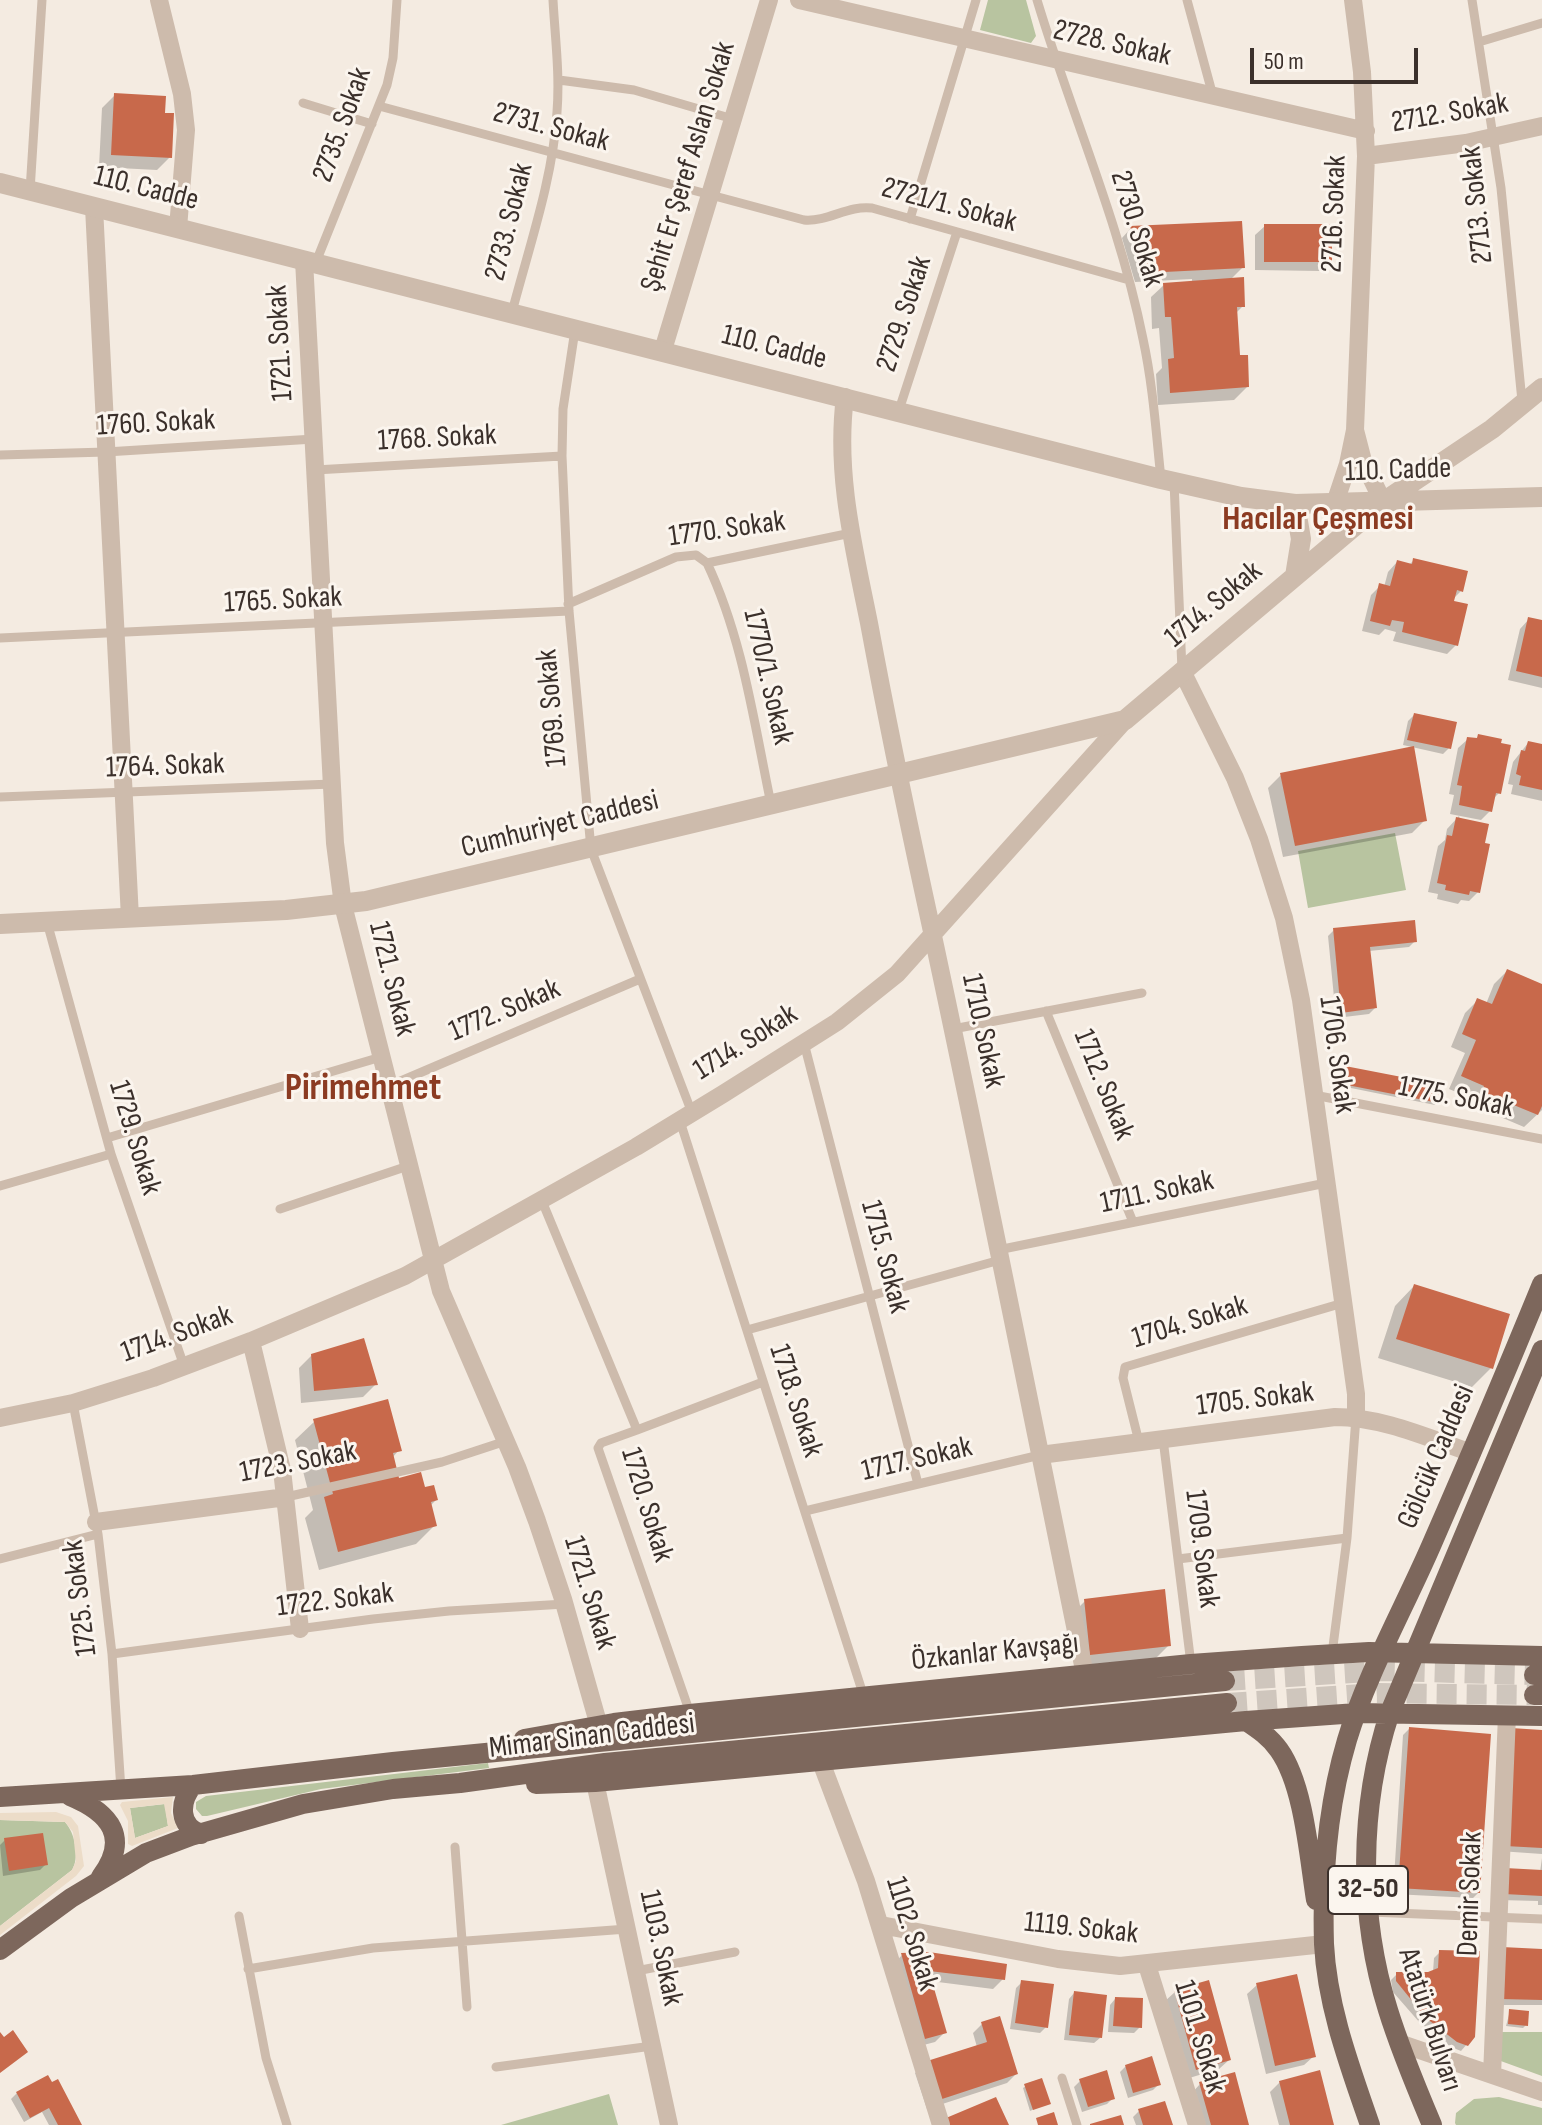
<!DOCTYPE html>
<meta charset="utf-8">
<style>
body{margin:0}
#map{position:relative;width:1542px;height:2125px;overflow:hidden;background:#f4ebe1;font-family:"Sofia Sans Condensed",sans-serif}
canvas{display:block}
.scale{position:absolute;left:1250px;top:48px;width:168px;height:36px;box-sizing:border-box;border:4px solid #3b302b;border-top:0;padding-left:10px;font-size:24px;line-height:28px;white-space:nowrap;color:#3b302b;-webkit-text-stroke:6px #fbf5ee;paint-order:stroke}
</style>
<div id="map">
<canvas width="1542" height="2125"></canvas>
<div class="scale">50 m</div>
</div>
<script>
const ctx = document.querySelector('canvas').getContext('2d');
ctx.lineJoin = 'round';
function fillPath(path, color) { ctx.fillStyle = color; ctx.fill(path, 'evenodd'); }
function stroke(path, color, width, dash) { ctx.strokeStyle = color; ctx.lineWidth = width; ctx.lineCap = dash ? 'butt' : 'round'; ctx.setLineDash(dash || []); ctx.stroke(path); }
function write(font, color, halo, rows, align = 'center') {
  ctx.font = font + ' "Sofia Sans Condensed",sans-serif'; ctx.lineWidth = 6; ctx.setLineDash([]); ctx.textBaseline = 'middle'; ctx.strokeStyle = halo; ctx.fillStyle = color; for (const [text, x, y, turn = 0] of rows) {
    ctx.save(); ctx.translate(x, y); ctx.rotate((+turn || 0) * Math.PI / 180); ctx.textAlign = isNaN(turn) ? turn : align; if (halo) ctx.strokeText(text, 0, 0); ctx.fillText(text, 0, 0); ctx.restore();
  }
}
fillPath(new Path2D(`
 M988,0H1026L1036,36L1031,43L980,30Z
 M1395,833L1406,890L1308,908L1298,851Z
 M488,1763L489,1768L321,1789L207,1816H202L196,1809V1802L206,1796Z
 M165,1804L168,1826L135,1838L130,1808Z
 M0,1820L65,1822C75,1833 80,1857 72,1870L0,1926Z
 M1500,2032H1542V2076L1498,2060Z
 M609,2094L618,2125H501Z
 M1499,2097L1542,2108V2125H1456L1455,2123L1456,2113L1474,2099Z`), '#b8c4a0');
fillPath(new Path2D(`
 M173,1797L171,1813L178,1828L132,1846L128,1844V1821L120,1805L122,1802ZM164,1804L168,1826L135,1838L130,1808Z
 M56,1812L71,1817L78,1826L84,1866L76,1876L0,1935V1926L72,1870L76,1861L73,1832L65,1822L0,1820V1813Z`), '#ecdcc8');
fillPath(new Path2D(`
 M114,96L163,115L170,157L157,170L99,167L102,108Z
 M1265,226L1330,262L1320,271L1255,270V235Z
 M1131,228L1243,267L1230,280L1243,306L1235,314L1238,358L1247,387L1234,400L1158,405L1156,374L1162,368L1159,328L1152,329L1151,297L1164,285L1192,283V279L1135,282L1122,238Z
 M1414,560L1461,591L1450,602L1456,645L1447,654L1393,641L1396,632L1385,629L1379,635L1362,631L1371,595L1380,586L1384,587L1388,572L1397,562L1409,565Z
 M1529,619L1542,622V688L1508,680L1520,629Z
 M1414,715L1449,748L1443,754L1403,745L1408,721Z
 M1479,736L1499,793L1492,800L1490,811L1481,820L1450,814L1454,795L1449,794L1458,748L1468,739L1475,740Z
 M1528,743L1542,746V801L1511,794L1513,785L1508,784L1513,762Z
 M1281,775L1425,820L1412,833L1283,857L1268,788Z
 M1459,816L1478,892L1469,901L1461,900L1458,904L1437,899L1438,894L1428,892L1438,846L1445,840L1447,829Z
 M1334,930L1415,941L1409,947L1369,951L1375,1008L1369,1014L1336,1018L1328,936Z
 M1507,971L1542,986V1110L1524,1127L1470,1104L1473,1099L1449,1089L1465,1053L1451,1047L1465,1013L1478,1000L1486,1004L1494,984Z
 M1346,1069L1437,1102L1435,1105L1341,1086Z
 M1414,1286L1491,1368L1472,1387L1378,1358L1395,1306Z
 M312,1355L376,1384L363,1397L301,1403L299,1368Z
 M315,1421L399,1450L392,1458L397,1480L424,1490L436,1500L430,1506L435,1525L416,1544L319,1570L305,1518L313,1510L295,1440Z
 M1085,1601L1169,1645L1156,1658L1078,1667L1072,1614Z
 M1409,1729L1479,1892L1473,1898L1393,1894L1403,1735Z
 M1542,1732V1854L1499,1851Z
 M5,1840L46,1864L40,1870L3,1876L0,1845Z
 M1542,1858V1905H1538V1901L1499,1900L1540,1872Z
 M1542,1951V2005H1495Z
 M1440,1952L1467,2044L1461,2051L1451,2047L1420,2023L1393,1992L1391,1980L1397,1974L1433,1972L1434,1958Z
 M902,1955L1003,1979L993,1989L930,1981L945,2032L935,2042L916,2047L893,1965Z
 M1022,1982L1046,2027L1040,2033L1010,2029L1016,1988Z
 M1257,1985L1314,2056L1304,2065L1266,2074L1247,1994Z
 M1175,1992L1229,2060L1219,2069L1186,2079L1165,2001Z
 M1074,1993L1100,2038L1094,2043L1064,2040L1069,1999Z
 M1115,1999L1140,2027L1134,2033L1108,2032L1110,2005Z
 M1510,2011L1526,2025L1523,2028L1506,2026Z
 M982,2024L1016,2074L1007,2083L927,2109L915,2073L925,2064L977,2047L973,2033Z
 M1126,2066L1159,2084L1153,2090L1128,2098L1120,2072Z
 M48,2077L80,2125H49L42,2112L24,2122L11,2099L17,2093Z
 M1080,2081L1113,2098L1107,2104L1082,2112L1074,2087Z
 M1280,2082L1332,2125H1279L1270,2092Z
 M1200,2084L1247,2125H1199L1191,2094Z
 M1026,2086L1048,2103L1030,2111L1023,2088Z
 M1139,2111L1171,2125H1136L1133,2117Z`), '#0003');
fillPath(new Path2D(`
 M114,93L166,96L165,113H174L172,158L111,155Z
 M1242,221L1245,268L1144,273L1130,226Z
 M1264,224H1332V262H1264Z
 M1244,277L1245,307H1237L1240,355H1248L1249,387L1170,393L1168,359L1174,358L1171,317H1165L1163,283Z
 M1413,558L1468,571L1463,592L1457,590L1454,601L1468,604L1458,646L1402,632L1404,622L1392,620L1390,626L1370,621L1379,583L1390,586L1397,560L1412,564Z
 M1528,617L1542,620V677L1516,671Z
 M1414,713L1457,722L1451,749L1407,740Z
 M1478,734L1502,739L1501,743L1511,745L1501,794L1496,793L1492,812L1459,805L1462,786L1457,785L1467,737L1477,738Z
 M1528,741L1542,744V790L1519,785L1521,776L1516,774L1521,750L1525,751Z
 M1414,746L1427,821L1295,846L1280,773Z
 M1456,817L1489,824L1485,843L1490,844L1480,893L1470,891L1469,895L1445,890L1446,885L1437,883L1447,835L1452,836Z
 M1415,920L1417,942L1370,947L1377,1008L1341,1013L1333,928Z
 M1507,969L1542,984V1106L1538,1115L1482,1092L1484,1086L1461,1076L1476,1040L1462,1034L1477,998L1492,1004Z
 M1345,1066L1443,1085L1439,1103L1342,1084Z
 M1414,1284L1510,1314L1493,1369L1396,1339Z
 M364,1338L378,1385L314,1391L311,1354Z
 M388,1399L402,1451L393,1453L399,1478L421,1472L425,1487L434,1485L438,1500L431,1502L437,1526L338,1552L324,1497L333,1494L313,1419Z
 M1165,1589L1171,1646L1090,1655L1084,1599Z
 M1409,1727L1491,1734L1480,1893L1398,1888Z
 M1511,1728L1542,1730V1848L1505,1846Z
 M43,1833L48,1865L9,1871L4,1838Z
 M1505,1868L1542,1870V1896L1504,1894Z
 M1502,1947L1542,1949V2000L1500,1999Z
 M1439,1950L1480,1951L1475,2037L1468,2046L1457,2042L1426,2018L1396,1981V1972H1428L1438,1968Z
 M929,1952L1007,1964L1005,1980L929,1971L947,2033L925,2039L901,1953Z
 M1297,1974L1316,2057L1275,2066L1256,1983Z
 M1021,1980L1054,1984L1048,2028L1015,2023Z
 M1209,1980L1231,2060L1196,2070L1174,1990Z
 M1074,1991L1107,1995L1102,2038L1069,2035Z
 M1115,1997L1143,1998L1142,2028L1113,2026Z
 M1509,2009L1529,2011L1528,2026L1508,2024Z
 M1000,2016L1018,2074L936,2101L924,2062L987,2042L981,2022Z
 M13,2030L28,2052L0,2073V2032L4,2037Z
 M1152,2056L1161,2085L1133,2093L1125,2065Z
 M1107,2070L1115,2099L1088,2107L1079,2079Z
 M1320,2070L1334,2125H1290L1279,2081Z
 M1235,2072L1249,2125H1211L1199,2082Z
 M48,2075L52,2082L58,2079L82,2125H58L49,2108L30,2118L16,2092Z
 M1042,2078L1051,2104L1033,2110L1024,2084Z
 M996,2097L1009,2125H949L946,2118Z
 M1165,2101L1173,2125H1143L1138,2109Z
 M1054,2112L1058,2125H1038L1036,2118Z
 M1121,2115L1124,2125H1090V2124Z`), '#c8694b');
stroke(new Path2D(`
 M1225,1681L1384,1671L1534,1675
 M1227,1703L1377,1693L1534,1695`), '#cfc6bd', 20, [20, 10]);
stroke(new Path2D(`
 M1037,0C1071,113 1120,223 1143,339C1153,385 1156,432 1161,479
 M1187,0L1213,96
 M1472,0L1501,188L1522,401
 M1479,42L1542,23
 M559,80L634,90L733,119
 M303,103L372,124
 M379,106L804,220C828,222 848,205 872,208L1129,280
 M30,191L42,0
 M910,219L976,0
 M316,262L387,85L393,58L397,0
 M512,312C529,247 553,179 557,112C560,74 555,37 553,0
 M575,330L563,409L562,456L569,611L591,849L692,1113
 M899,410L957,232
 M0,455L106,452L314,439
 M315,470L562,456
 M1174,482L1182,670
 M707,563C743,639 754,723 771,804
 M568,604L676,557L696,555L707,563L851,533
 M0,638L569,611
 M0,797L332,784
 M47,922L111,1154L184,1366
 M1046,1011L1133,1222
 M953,1029L1142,993
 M804,1043L918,1484
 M389,1086L640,979
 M1314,1095L1542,1139
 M680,1121L864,1697
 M107,1138L381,1057
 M0,1186L111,1154
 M542,1201L637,1430L601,1443L598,1448L690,1713
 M280,1209L408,1166
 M998,1250L1326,1183
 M747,1330L1000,1260
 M73,1403L98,1534L112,1654L121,1790
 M637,1430L763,1382
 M1163,1439L1191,1664
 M1139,1442L1123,1378L1125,1367L1343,1303
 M286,1497L442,1462L506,1441
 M805,1511L1040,1455
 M0,1559L98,1534
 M1178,1559L1347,1538
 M112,1654L373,1619L449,1611L565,1604
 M1332,1654L1347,1538L1356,1417
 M455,1847L467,2007
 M1370,1912L1542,1919
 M239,1916L266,2058L287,2125
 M248,1969L373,1948L627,1929
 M636,1971L735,1952
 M496,2067L652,2046
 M1062,2078L1077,2125`), '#cdbbac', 9);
stroke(new Path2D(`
 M159,0L182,94L186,130L178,228
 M799,0L1366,131
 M1353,0L1362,72L1366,156L1355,430
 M1366,156L1466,143L1542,126
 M94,207L130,918
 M304,260L335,843L343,905L441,1291L517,1467L537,1521L563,1599L599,1726
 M663,350L769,0
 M845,397C835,474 854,548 869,623C886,715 905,807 925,899C981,1157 1032,1416 1085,1675
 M1335,503L1348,464L1355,430L1363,461L1383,502
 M1182,671L1235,778L1259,839L1284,918L1301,1000L1356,1394V1417
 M251,1341L282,1470L300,1629
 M0,1418L73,1403L153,1378L251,1341L405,1276L636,1147L723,1094L837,1022L897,974L1125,720
 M1040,1455L1335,1417C1382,1417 1428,1438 1472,1453
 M96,1522L286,1497
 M821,1762L866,1881L941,2125
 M595,1782L669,2125
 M881,1925L1058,1959L1120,1966L1324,1944
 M1147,1965L1197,2125
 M1399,2043L1542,2092
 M1492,2075L1507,1715`), '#cdbbac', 18);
stroke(new Path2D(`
 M0,183L1161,479L1241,497L1295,504L1542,497
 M1295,576L1301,539L1295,504
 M0,924L286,910L366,901L1125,720L1383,502L1492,429L1542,388`), '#cdbbac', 20);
stroke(new Path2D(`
 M1534,1675H1542
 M1534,1695H1542
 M1246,1721C1258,1729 1270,1737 1279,1750C1304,1785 1309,1856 1316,1900
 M524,1739L614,1723L690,1714L1191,1664L1302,1656L1369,1652L1542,1656
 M536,1784L595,1782L1246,1721L1357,1713L1542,1716
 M193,1785C179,1802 178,1826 201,1834
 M70,1796C111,1813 130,1838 101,1877
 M0,1797L193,1785L393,1762L1225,1681
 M0,1950L71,1898L146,1853L191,1836L303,1804L393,1789L460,1783L605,1763L1227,1703
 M1370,2125C1350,2067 1327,2006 1324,1944C1322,1877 1328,1804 1347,1740C1366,1676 1404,1608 1431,1546C1469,1459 1506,1372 1542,1284
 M1432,2125C1416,2087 1400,2049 1388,2010C1358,1915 1359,1806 1390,1712L1542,1350`), '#7d675c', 20);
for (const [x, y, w] of [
 [1368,1890,80]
]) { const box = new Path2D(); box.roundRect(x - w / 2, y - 24, w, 48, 6); ctx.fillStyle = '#fbf5ee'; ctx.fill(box); stroke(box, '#3b302b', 2); }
write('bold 28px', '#3b302b', null, [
 ["32-50",1368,1890]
]);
write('30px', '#3b302b', '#fbf5ee', [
 ["2728. Sokak",1112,44,13],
 ["2712. Sokak",1450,114,-10],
 ["2735. Sokak",343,125,-70],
 ["2731. Sokak",551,128,15],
 ["Şehit Er Şeref Aslan Sokak",689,167,-73],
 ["110. Cadde",146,189,14],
 ["2713. Sokak",1478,205,-96],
 ["2721/1. Sokak",949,206,15],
 ["2716. Sokak",1335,214,-88],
 ["2733. Sokak",510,222,-76],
 ["2730. Sokak",1136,229,73],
 ["2729. Sokak",905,314,-72],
 ["1721. Sokak",281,343,-93],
 ["110. Cadde",774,348,14],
 ["1760. Sokak",156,424,-3],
 ["1768. Sokak",437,439,-3],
 ["110. Cadde",1398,471,-2],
 ["1770. Sokak",727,530,-8],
 ["1765. Sokak",283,601,-3],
 ["1714. Sokak",1214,605,-40],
 ["1770/1. Sokak",767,677,77],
 ["1769. Sokak",553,708,-95],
 ["1764. Sokak",165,767,-2],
 ["Cumhuriyet Caddesi",560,825,-14],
 ["1721. Sokak",391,979,76],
 ["1772. Sokak",505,1011,-23],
 ["1710. Sokak",982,1031,78],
 ["1714. Sokak",746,1043,-32],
 ["1706. Sokak",1336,1055,82],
 ["1712. Sokak",1103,1085,68],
 ["1775. Sokak",1456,1098,11],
 ["1729. Sokak",134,1138,73],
 ["1711. Sokak",1157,1193,-12],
 ["1715. Sokak",884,1257,75],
 ["1704. Sokak",1190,1323,-17],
 ["1714. Sokak",177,1335,-20],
 ["1705. Sokak",1255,1400,-7],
 ["1718. Sokak",795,1401,72],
 ["Gölcük Caddesi",1437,1457,-67],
 ["1717. Sokak",917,1460,-13],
 ["1723. Sokak",298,1463,-11],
 ["1720. Sokak",646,1505,73],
 ["1709. Sokak",1201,1549,83],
 ["1721. Sokak",589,1593,73],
 ["1725. Sokak",81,1598,-97],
 ["1722. Sokak",335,1601,-7],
 ["Özkanlar Kavşağı",995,1653,-6],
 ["Mimar Sinan Caddesi",592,1737,-7],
 ["Demir Sokak",1471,1894,-88],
 ["1119. Sokak",1081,1929,6],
 ["1102. Sokak",911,1934,73],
 ["1103. Sokak",660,1948,78],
 ["Atatürk Bulvarı",1429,2020,72],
 ["1101. Sokak",1199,2037,73]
]);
write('bold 34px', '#8c3b22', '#fbf5ee', [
 ["Hacılar Çeşmesi",1318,520]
]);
write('bold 38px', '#8c3b22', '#fbf5ee', [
 ["Pirimehmet",363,1089]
]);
</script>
